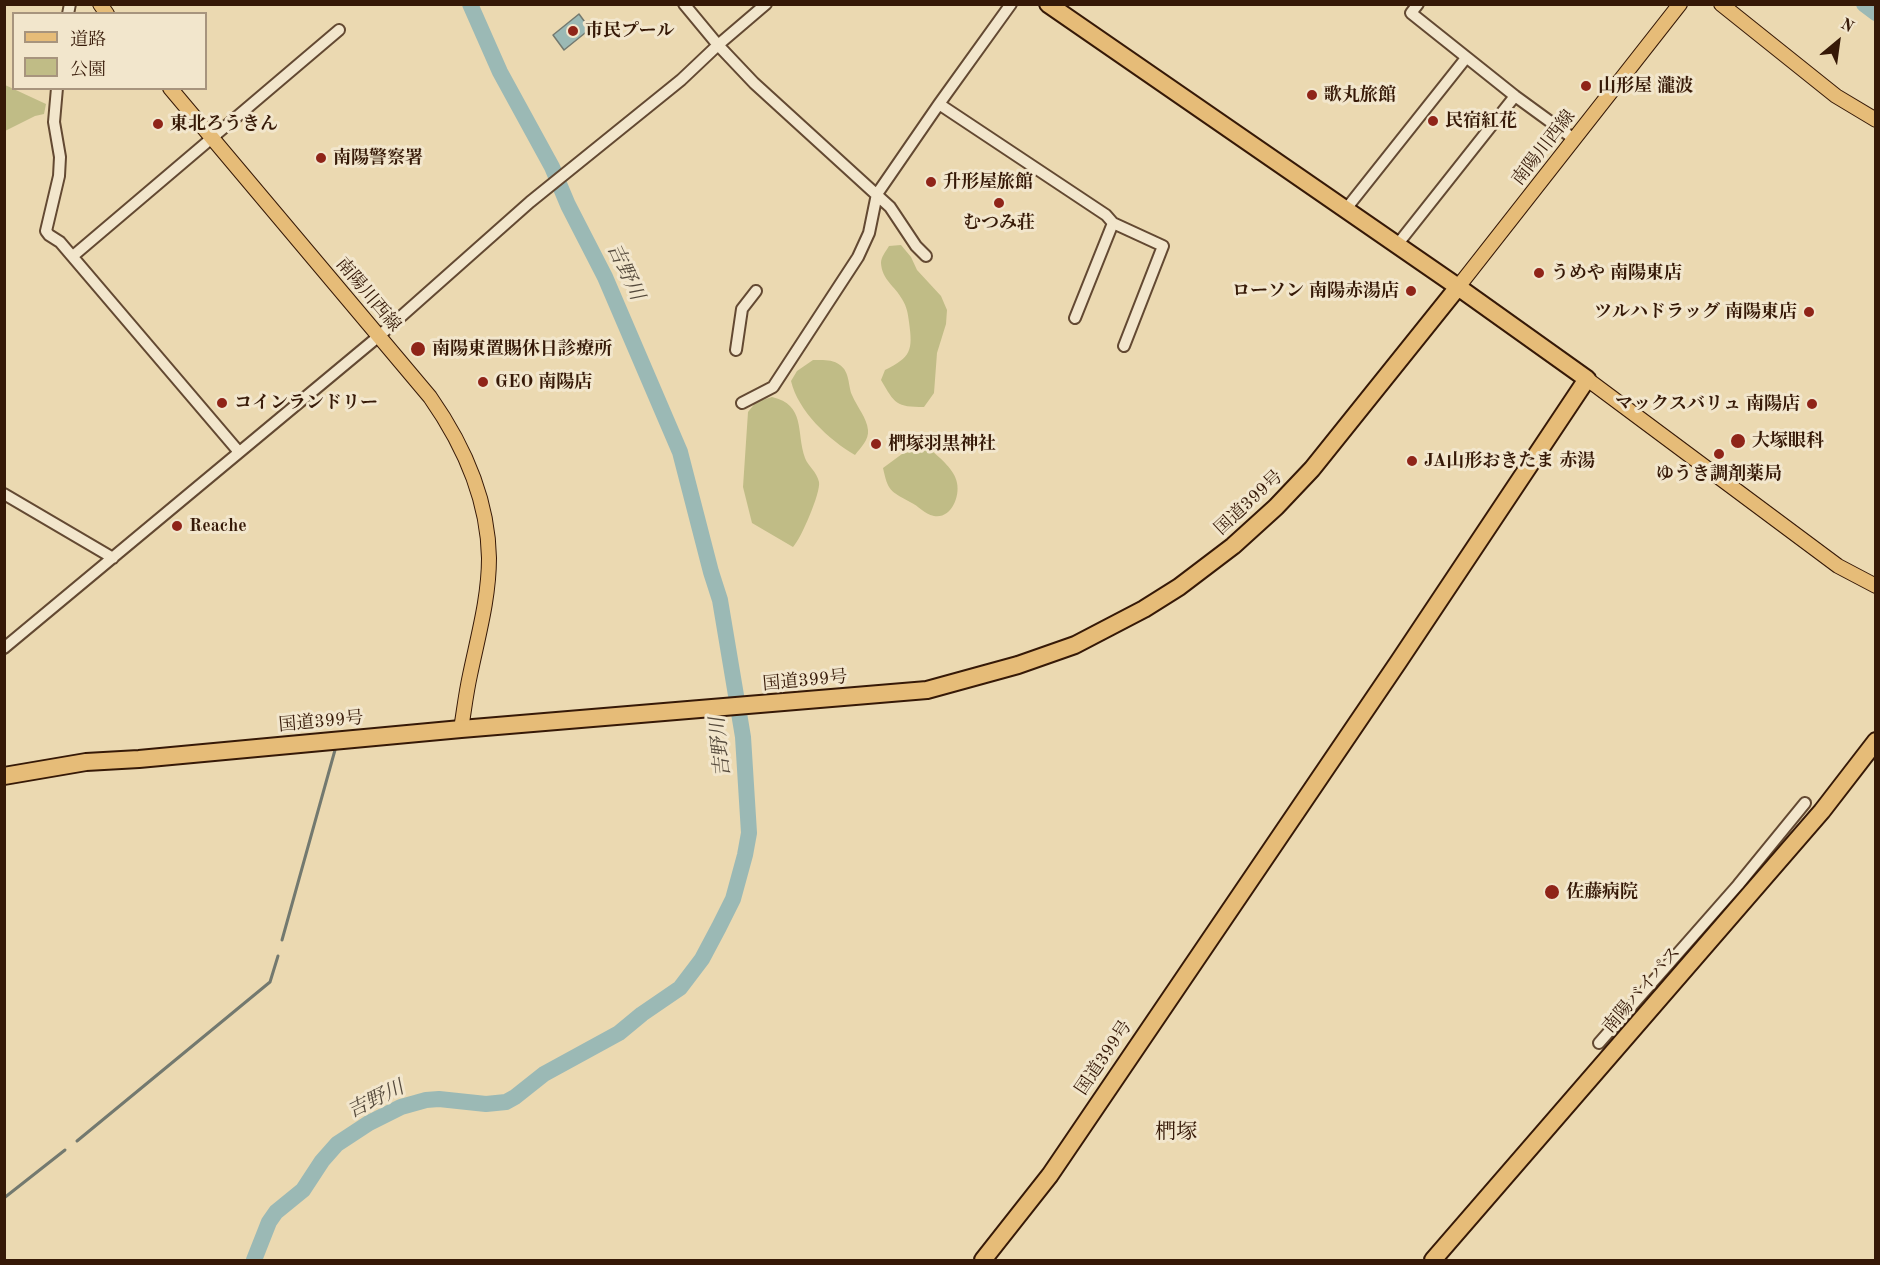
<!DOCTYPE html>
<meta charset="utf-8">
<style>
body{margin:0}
#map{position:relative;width:1880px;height:1265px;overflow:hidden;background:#ebd9b1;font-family:"Old Standard TT","Noto Serif JP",serif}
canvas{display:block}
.frame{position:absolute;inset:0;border:6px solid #361907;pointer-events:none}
.legend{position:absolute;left:12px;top:12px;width:195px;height:78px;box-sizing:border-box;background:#f2e6cc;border:2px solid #a7947d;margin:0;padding:8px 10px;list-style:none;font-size:18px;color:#361907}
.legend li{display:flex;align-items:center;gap:12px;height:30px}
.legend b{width:30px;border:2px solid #a7947d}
.north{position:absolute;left:1808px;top:12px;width:60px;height:60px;-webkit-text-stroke:4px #f2e6cc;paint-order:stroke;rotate:29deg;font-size:16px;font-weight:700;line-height:24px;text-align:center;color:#361907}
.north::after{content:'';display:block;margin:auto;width:21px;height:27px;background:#361907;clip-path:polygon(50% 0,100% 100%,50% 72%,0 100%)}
</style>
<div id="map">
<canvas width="1880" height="1265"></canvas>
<div class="frame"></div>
<ul class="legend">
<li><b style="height:8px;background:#e6bc78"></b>道路</li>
<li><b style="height:16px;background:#c0bc86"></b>公園</li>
</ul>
<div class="north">N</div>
</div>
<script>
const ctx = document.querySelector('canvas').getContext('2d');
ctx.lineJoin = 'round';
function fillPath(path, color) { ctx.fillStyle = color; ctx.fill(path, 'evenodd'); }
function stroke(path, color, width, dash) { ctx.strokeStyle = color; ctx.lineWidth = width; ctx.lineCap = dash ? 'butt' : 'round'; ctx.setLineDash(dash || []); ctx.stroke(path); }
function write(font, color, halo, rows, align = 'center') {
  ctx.font = font + ' "Old Standard TT","Noto Serif JP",serif'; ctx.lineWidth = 6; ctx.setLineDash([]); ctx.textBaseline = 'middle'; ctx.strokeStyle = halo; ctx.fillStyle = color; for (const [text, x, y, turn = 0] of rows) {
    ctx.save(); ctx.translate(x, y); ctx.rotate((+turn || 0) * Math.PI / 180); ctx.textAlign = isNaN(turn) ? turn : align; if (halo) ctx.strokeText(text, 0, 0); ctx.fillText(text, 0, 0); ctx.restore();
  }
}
fillPath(new Path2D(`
 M5,85L46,104L44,114L35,116L5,131Z
 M901,245L911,257L917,270L941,296L947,310L946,324L937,353L934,393L924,407C896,407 895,404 881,380L885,370C911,357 913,351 909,322C908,314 907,307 902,299C895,286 882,280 881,263C881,257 886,251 889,246Z
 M813,360C823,360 832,359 840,365C850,372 848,386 852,395C857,407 867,418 868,430C869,440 861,447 855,455C829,440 798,411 791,381L797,371Z
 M772,397C806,405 796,432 805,458C808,466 817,472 819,482C821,492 801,539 793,547L752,523L743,487L748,412L756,402Z
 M916,450H931C940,458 955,470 957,483C960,497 951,519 934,516C924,514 919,506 910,502C890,491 888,491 883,468L902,454Z`), '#c0bc86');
const water = new Path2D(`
 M579,14L590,29L564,50L553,35Z`);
fillPath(water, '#9bb9b5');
stroke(water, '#73796f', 1.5);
stroke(new Path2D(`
 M282,940L335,750
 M77,1141L270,982L278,956
 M4,1198L65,1150`), '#73796f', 3);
stroke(new Path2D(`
 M1864,4L1876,13
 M254,1260L269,1222L276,1212L303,1190L322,1161L337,1144L369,1123L401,1107L426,1100L439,1099L486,1104L506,1102L515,1097L544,1074L619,1033L642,1014L680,988L702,959L719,927L733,899L745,855L749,833L743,737L720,600L711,572L680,452L605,277L568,205L552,167L500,72L470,4`), '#9bb9b5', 16);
const minor = new Path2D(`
 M684,4L718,45L754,83L890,207L916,246L926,256
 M1418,4L1411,13L1515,96L1574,139
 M68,14L70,4
 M57,88L54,122L60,157L59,176L46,231L49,235L60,242L239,452
 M939,104L1106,215L1113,223L1163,246L1124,346
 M1346,209L1466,58
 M1397,245L1515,96
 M73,256L339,30
 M1075,318L1113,223
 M736,350L742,309L756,291
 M742,403L773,387L858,257L869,233L877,194L939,104L1011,4
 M4,494L113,558
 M4,648L379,336L530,202L681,80L718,45L766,4
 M1599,1043L1738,885L1805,803`);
const major = new Path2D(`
 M100,4L107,14
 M1721,4L1836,96L1876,120
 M170,88L430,397C463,444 488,500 489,558C489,598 478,636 470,675C466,693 464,711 461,729
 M1458,287L1680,4
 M1587,379L1838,566L1876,586`);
const highway = new Path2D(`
 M4,776L86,762L139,759L461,729L927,690L1018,665L1075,645L1144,609L1179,587L1233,546L1276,507L1312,469L1458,287
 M983,1260L1050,1175L1399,661L1587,379L1458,287L1048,4
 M1433,1260L1822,811L1876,741`);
stroke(minor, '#634932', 14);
stroke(major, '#361907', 16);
stroke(highway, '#361907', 20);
stroke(minor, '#f2e6cc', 10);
stroke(major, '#e6bc78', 14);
stroke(highway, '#e6bc78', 16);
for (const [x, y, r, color] of [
 [573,31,6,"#8f2418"],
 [1586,86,6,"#8f2418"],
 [1312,95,6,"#8f2418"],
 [1433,121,6,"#8f2418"],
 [158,124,6,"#8f2418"],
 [321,158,6,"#8f2418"],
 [931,182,6,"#8f2418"],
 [999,203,6,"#8f2418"],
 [1539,273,6,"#8f2418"],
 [1411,291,6,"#8f2418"],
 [1809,312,6,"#8f2418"],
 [418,349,8,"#8f2418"],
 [483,382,6,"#8f2418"],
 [222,403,6,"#8f2418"],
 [1812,404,6,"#8f2418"],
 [1738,441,8,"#8f2418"],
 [876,444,6,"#8f2418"],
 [1719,454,6,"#8f2418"],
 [1412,461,6,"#8f2418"],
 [177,526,6,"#8f2418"],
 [1552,892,8,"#8f2418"]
]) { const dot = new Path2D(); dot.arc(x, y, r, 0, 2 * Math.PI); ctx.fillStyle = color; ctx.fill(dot); stroke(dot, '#f2e6cc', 2); }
write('bold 18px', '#361907', '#f2e6cc', [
 ["市民プール",585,31],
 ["山形屋 瀧波",1598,86],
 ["歌丸旅館",1324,95],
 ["民宿紅花",1445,121],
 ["東北ろうきん",170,124],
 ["南陽警察署",333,158],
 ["升形屋旅館",943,182],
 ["むつみ荘",999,223,"center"],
 ["うめや 南陽東店",1551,273],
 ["ローソン 南陽赤湯店",1399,291,"right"],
 ["ツルハドラッグ 南陽東店",1797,312,"right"],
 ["南陽東置賜休日診療所",432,349],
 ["GEO 南陽店",495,382],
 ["コインランドリー",234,403],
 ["マックスバリュ 南陽店",1800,404,"right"],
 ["大塚眼科",1752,441],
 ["椚塚羽黒神社",888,444],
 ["JA山形おきたま 赤湯",1424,461],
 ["ゆうき調剤薬局",1719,474,"center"],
 ["Reache",189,526],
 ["佐藤病院",1566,892]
], 'left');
write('18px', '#361907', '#f2e6cc', [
 ["南陽川西線",1544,148,-52],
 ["南陽川西線",368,295,50],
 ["国道399号",1249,503,-43],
 ["国道399号",805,681,-5],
 ["国道399号",321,722,-5],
 ["南陽バイパス",1642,990,-49],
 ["国道399号",1104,1058,-56]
]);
write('italic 20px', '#54493b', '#f2e6cc', [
 ["吉野川",625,272,65],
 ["吉野川",721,747,-96],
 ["吉野川",376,1100,-26]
]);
write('21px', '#361907', '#f2e6cc', [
 ["椚塚",1176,1132]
]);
</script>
